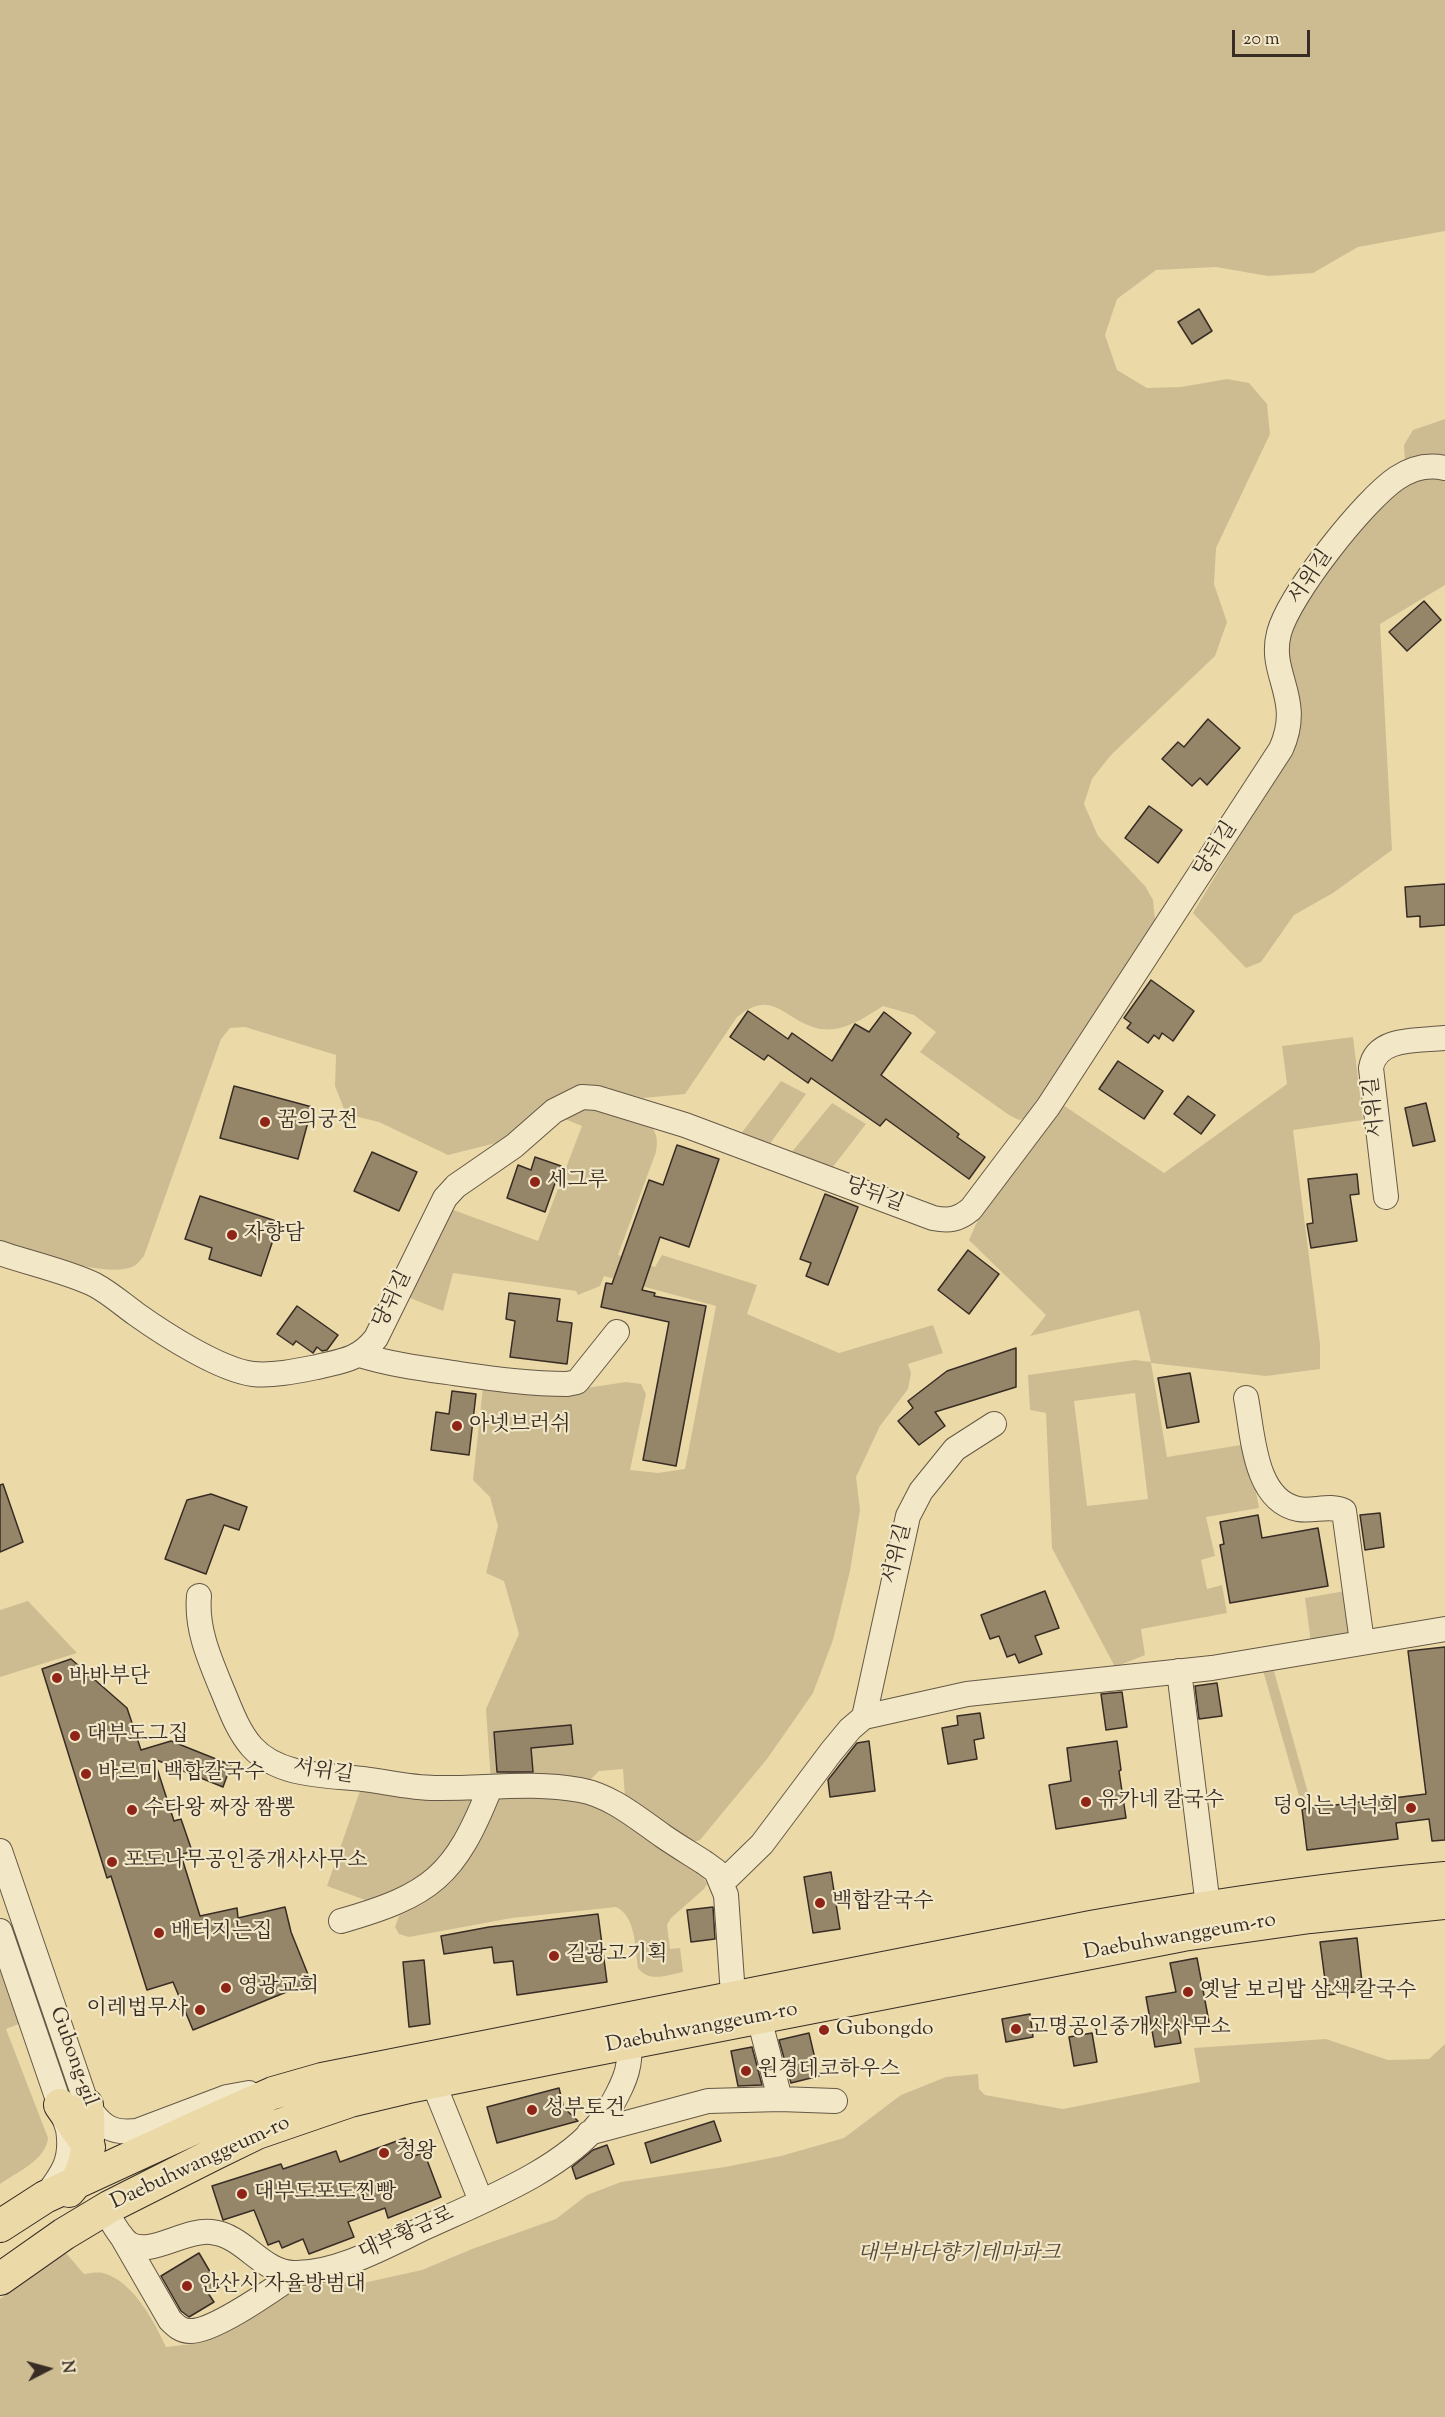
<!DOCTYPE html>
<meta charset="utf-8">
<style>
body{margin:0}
#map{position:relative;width:1445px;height:2417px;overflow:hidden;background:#ebdaa8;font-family:"Sorts Mill Goudy",serif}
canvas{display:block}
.north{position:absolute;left:18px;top:2339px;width:60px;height:60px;-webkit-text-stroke:4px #f2e7c6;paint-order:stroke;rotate:84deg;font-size:16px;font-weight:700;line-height:24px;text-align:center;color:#382c25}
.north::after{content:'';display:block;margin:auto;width:21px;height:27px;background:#382c25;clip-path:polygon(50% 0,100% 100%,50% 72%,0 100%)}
.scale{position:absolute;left:1232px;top:30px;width:78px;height:27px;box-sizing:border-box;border:3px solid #382c25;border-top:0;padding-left:8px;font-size:18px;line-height:21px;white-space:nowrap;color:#382c25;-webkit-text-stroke:4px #f2e7c6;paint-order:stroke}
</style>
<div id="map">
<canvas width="1445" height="2417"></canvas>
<div class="north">N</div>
<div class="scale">20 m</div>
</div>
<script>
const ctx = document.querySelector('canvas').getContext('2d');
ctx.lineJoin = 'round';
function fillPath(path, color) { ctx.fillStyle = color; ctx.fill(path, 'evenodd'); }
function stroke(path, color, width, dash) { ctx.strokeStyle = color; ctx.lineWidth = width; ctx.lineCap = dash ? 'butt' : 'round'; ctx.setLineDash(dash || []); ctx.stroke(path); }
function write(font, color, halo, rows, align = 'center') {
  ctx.font = font + ' "Sorts Mill Goudy","Noto Serif KR",serif'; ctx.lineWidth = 4.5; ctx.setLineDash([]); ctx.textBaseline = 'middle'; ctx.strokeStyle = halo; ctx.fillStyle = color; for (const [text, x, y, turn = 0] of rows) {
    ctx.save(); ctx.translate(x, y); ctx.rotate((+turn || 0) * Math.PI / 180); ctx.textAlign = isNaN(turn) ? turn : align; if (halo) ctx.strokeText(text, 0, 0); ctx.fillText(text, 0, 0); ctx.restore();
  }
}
fillPath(new Path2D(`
 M0,0H1445V231L1358,247L1313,273L1268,276L1216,267L1156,270L1117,299L1105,335L1117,370L1147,388L1181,387L1227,379L1249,383L1267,404L1270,434L1216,548L1214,584L1227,622L1215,656L1111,755L1092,779L1084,804L1098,836L1145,886L1153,900L1155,920L1145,945L1027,1118L1019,1120L1009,1115L920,1052L936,1032L914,1015L883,1006C863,1019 838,1036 813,1027C781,1016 772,989 737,1017L685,1094L643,1098L596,1086H574L551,1099L525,1123L500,1142L448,1155L379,1122L346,1114L335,1086L336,1055L245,1027L230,1028L221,1039L144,1256C141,1259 138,1264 134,1266C108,1280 28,1251 0,1242Z
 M1445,419V459L1405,463L1404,445L1413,430Z
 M1445,476V585L1380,624L1392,850L1333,893L1294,915L1261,962L1246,968L1193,913L1286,759L1300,717L1299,699L1288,659V639L1304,599L1398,483Z
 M1353,1037L1363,1120L1293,1130L1320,1344V1369L1266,1376L1151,1363L1167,1457L1247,1444L1259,1508L1206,1517L1215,1556L1201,1560L1207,1589L1222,1585L1227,1613L1141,1629L1145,1655L1115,1667L1052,1548L1046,1413L1030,1410L1028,1375L1135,1360L1151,1362L1139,1310L1030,1336L1046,1315L969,1240L985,1204L1063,1105L1164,1173L1287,1084L1282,1046ZM1135,1393L1148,1499L1087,1506L1074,1401Z
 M781,1081L806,1094L769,1145L740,1135Z
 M832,1103L866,1124L832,1168L791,1153Z
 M588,1107L650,1125C657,1133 658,1140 656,1152L618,1255L655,1267L662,1255L757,1285L747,1314L839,1353L933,1325L943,1353L908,1364L911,1373L908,1389L880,1426L856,1477L860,1510L850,1571L833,1640L813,1693L767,1759L700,1840L693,1842L625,1798L623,1769L599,1771L588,1782L491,1783L486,1709L519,1634L504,1581L486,1573L498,1526L490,1497L473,1480L483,1387L560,1392L626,1382L641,1384L646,1394L630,1470L658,1473L685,1469L716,1306L604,1276L600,1286L578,1295L576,1291L453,1273L443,1311L405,1296L448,1208L538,1241L582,1126L560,1117Z
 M1345,1591L1353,1636L1311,1642L1305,1598Z
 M28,1601L77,1653L0,1677V1610Z
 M1272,1664L1310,1800L1301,1803L1262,1667Z
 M362,1785L468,1796L472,1802V1811L434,1870L376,1904L327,1886Z
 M501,1795L567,1797L603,1807L700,1872L707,1884L704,1889L671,1918L667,1925L670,1949L680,1948L683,1972C668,1975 649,1983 638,1968C635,1948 636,1916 616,1907L512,1918L409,1937L399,1934L395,1927L399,1916C418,1907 435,1898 450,1883C469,1864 487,1820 501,1795Z
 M0,1964L21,2023L6,2029L48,2138C46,2160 17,2172 0,2184Z
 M1326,2039L1388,2060L1429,2059L1445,2044V2417H0V2299L66,2253L84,2274C90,2273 97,2272 103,2273C133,2281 154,2321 166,2347L192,2344L219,2334L287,2294L312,2284L363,2283L422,2270L472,2249L556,2219L587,2195L621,2182L725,2167L781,2156L844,2138L901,2095L946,2077L978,2074L979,2089L985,2095L1063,2109L1200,2082L1194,2048Z`), '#cdbc92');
const building = new Path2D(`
 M1199,309L1212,331L1192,344L1178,322Z
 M1424,601L1441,620L1407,651L1389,632Z
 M1208,719L1240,748L1207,785L1200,778L1192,786L1162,759L1178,742L1184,747Z
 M1149,806L1182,830L1158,863L1125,838Z
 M1445,884V925L1420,927V916L1407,917L1405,887Z
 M1151,980L1194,1011L1173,1041L1162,1033L1159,1039L1154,1035L1148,1043L1127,1028L1131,1023L1124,1018Z
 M748,1011L788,1039L792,1033L832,1061L855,1024L869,1032L884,1012L911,1033L881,1075L959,1134L957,1137L985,1157L969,1179L886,1119L880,1126L811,1078L808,1083L768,1055L764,1060L730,1037Z
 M1118,1061L1163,1091L1144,1119L1099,1089Z
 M234,1086L312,1107L298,1159L220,1138Z
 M1188,1096L1215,1115L1201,1134L1174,1114Z
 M1426,1103L1435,1141L1413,1146L1405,1108Z
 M677,1145L719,1159L689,1247L660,1237L642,1290L655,1293L654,1296L706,1306L676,1466L643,1460L669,1322L601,1307L606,1283L612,1284L649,1180L663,1185Z
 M372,1152L417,1172L399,1211L354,1191Z
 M535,1157L561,1166L545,1212L507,1198L518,1165L531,1170Z
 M1357,1174L1359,1194L1350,1195L1357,1241L1311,1248L1307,1224L1313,1223L1308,1179Z
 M825,1194L858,1207L828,1285L806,1276L811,1263L800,1259Z
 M200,1196L279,1222L261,1276L209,1259L212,1248L185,1239Z
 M968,1250L999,1274L969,1314L938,1290Z
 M509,1293L560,1299L557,1321L572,1323L567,1364L510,1357L515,1321L506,1319Z
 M297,1306L338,1335L327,1350L322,1351L317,1347L313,1353L296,1341L293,1345L277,1334Z
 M1016,1348V1387L935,1412L945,1426L919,1445L898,1421L913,1408L908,1401L947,1371Z
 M1190,1373L1199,1422L1167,1428L1158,1378Z
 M452,1391L476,1394L469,1455L431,1450L436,1412L449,1414Z
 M3,1484L23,1542L0,1552V1485Z
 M211,1494L247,1507L239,1530L224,1525L206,1574L165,1559L187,1500Z
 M1380,1513L1384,1547L1365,1550L1360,1515Z
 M1258,1515L1262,1538L1318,1528L1328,1586L1230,1603L1220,1545L1224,1544L1220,1522Z
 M1045,1591L1059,1628L1035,1636L1042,1654L1019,1663L1015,1654L1007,1657L999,1636L990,1639L981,1615Z
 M1445,1647V1840L1432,1841L1429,1819L1396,1823L1398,1839L1307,1850L1302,1809L1426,1794L1408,1651Z
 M71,1659L127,1708L141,1750L171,1741L231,1765L223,1787L154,1759L174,1821L181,1819L192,1851L181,1855L200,1916L237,1908L238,1918L285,1907L291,1932L311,1982L193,2030L173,1982L147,1990L111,1876L107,1878L42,1669Z
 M1217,1683L1222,1716L1199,1719L1195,1686Z
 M1122,1692L1127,1727L1106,1730L1101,1694Z
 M980,1713L984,1738L974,1740L977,1759L948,1764L942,1728L958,1725L957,1716Z
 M571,1725L573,1744L531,1748L533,1772H497L494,1732Z
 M869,1741L875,1791L830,1797L828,1780L857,1743Z
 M1117,1741L1121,1770L1119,1771L1126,1818L1056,1829L1049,1785L1071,1781L1067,1748Z
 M831,1872L840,1929L813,1933L804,1877Z
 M713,1907L715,1939L691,1942L687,1910Z
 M598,1914L607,1982L517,1995L513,1961L494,1963L492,1947L444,1954L441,1936L489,1927Z
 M1357,1938L1363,1991L1327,1995L1320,1942Z
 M1197,1958L1209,2022L1178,2028L1181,2043L1155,2047L1146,1997L1176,1992L1170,1963Z
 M424,1960L430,2024L409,2027L403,1962Z
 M1030,2014L1033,2037L1006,2042L1002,2019Z
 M809,2033L819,2076L791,2083L779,2040Z
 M1092,2033L1097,2062L1074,2066L1069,2037Z
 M752,2047L762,2085L738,2086L731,2051Z
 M559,2088L564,2108L578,2121L497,2143L487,2107Z
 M714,2121L721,2141L651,2163L645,2143Z
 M405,2138L412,2157L424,2152L441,2197L388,2218L385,2208L348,2222L354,2237L309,2254L303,2239L282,2248L279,2241L268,2245L254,2210L223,2220L212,2186L281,2164L283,2169L336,2151L340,2162Z
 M607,2145L614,2164L576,2179L572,2167L593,2150Z
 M199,2253L219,2287L208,2293L214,2302L189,2317L181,2311L161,2276Z`);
fillPath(building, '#958669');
stroke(building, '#382c25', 1.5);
const minor = new Path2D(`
 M1386,1197L1371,1068C1376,1036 1420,1041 1445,1038
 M0,1253C28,1263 69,1272 95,1285C110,1293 122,1304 136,1314C164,1334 220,1370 253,1374C273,1376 297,1371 317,1367C342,1361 359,1360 376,1338L445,1198L456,1186L514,1146L554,1111L582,1097L597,1098L685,1125L933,1218C949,1221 958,1220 971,1209L1048,1107L1281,749C1304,698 1268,675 1279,633C1289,595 1364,500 1397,478C1412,468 1428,464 1445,468
 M360,1355C392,1365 426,1369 460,1374C495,1379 531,1384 567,1384L577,1382L617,1332
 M1246,1398C1253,1434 1254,1500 1298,1509C1313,1512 1330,1504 1344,1511L1362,1642
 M199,1596C196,1628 209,1658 221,1687C230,1708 237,1730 252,1747C279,1777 327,1775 363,1779C387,1782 411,1788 435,1788C483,1789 532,1781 580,1790C612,1796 637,1818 663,1836C676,1845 691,1854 705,1863L716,1871L726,1895L732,1981L737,2015
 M1179,1671L1208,1906
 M864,1717L908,1516L921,1491L955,1449L994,1424
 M0,1851L87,2105C101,2126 111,2134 137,2131L227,2097L249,2093
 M722,1883L762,1844L831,1752L850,1729L864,1717L967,1694L1212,1668L1445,1629
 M341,1921C432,1895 455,1876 490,1788
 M0,1931L68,2129C73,2160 63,2173 45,2197
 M759,2018L780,2099
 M433,2082L481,2201
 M589,2133L708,2101L780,2099L835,2101
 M105,2210C112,2221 118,2235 128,2243C149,2258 184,2229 211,2232C244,2235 262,2273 294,2273C337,2274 388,2245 426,2227C480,2202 563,2170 600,2122C610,2110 626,2081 628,2066C630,2058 629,2050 630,2043
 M121,2235L170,2320C176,2326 181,2331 190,2331C214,2332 275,2288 297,2273`);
const major = new Path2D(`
 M60,2105L89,2147
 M69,2191C90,2169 90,2133 87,2105
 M0,2226L45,2197L199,2126L273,2093L322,2079L1091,1927C1209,1906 1326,1888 1445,1878
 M0,2279L64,2234L109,2207L214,2154L257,2133L350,2101L413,2086L572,2054L1183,1935L1310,1917L1445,1903`);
stroke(minor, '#655846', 26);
stroke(major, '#382c25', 34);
stroke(minor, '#f2e7c6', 24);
stroke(major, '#ebdaa8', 32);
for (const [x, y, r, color] of [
 [265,1122,6,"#8f2418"],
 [535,1182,6,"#8f2418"],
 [232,1235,6,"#8f2418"],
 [457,1426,6,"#8f2418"],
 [57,1678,6,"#8f2418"],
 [75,1736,6,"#8f2418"],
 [86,1774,6,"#8f2418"],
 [1086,1802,6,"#8f2418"],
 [1411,1808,6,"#8f2418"],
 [132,1810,6,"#8f2418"],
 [112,1862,6,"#8f2418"],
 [820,1903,6,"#8f2418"],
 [159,1933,6,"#8f2418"],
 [554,1956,6,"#8f2418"],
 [226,1988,6,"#8f2418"],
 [1188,1992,6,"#8f2418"],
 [200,2010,6,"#8f2418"],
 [1016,2029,6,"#8f2418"],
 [824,2030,6,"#8f2418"],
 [746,2071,6,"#8f2418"],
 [532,2110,6,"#8f2418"],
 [384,2153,6,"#8f2418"],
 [242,2194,6,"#8f2418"],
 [187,2286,6,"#8f2418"]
]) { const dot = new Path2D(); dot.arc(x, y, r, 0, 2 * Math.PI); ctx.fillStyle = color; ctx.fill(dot); stroke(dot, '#f2e7c6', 2); }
write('21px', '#382c25', '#f2e7c6', [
 ["서위길",1312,578,-56],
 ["당뒤길",1217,850,-57],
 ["서위길",1376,1107,-96],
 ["당뒤길",874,1196,21],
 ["당뒤길",394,1300,-64],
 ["서위길",899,1554,-76],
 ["서위길",323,1773,9],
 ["Daebuhwanggeum-ro",1180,1938,-10],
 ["Daebuhwanggeum-ro",702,2029,-11],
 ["Gubong-gil",72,2057,70],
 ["Daebuhwanggeum-ro",201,2164,-25],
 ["대부황금로",407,2235,-24]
]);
write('21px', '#382c25', '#f2e7c6', [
 ["꿈의궁전",277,1122],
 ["세그루",547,1182],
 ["자향담",244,1235],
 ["아넷브러쉬",469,1426],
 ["바바부단",69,1678],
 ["대부도그집",87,1736],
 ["바르미 백합칼국수",98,1774],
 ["유가네 칼국수",1098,1802],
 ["덩이는 넉넉회",1399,1808,"right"],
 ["수타왕 짜장 짬뽕",144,1810],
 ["포도나무공인중개사사무소",124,1862],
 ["백합칼국수",832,1903],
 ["배터지는집",171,1933],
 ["길광고기획",566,1956],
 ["영광교회",238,1988],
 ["옛날 보리밥 삼색 칼국수",1200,1992],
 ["이레법무사",188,2010,"right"],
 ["고명공인중개사사무소",1028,2029],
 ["Gubongdo",836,2030],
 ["원경데코하우스",758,2071],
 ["성부토건",544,2110],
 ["정왕",396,2153],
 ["대부도포도찐빵",254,2194],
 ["안산시 자율방범대",199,2286]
], 'left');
write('italic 21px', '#56493b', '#f2e7c6', [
 ["대부바다향기테마파크",959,2255]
]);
</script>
